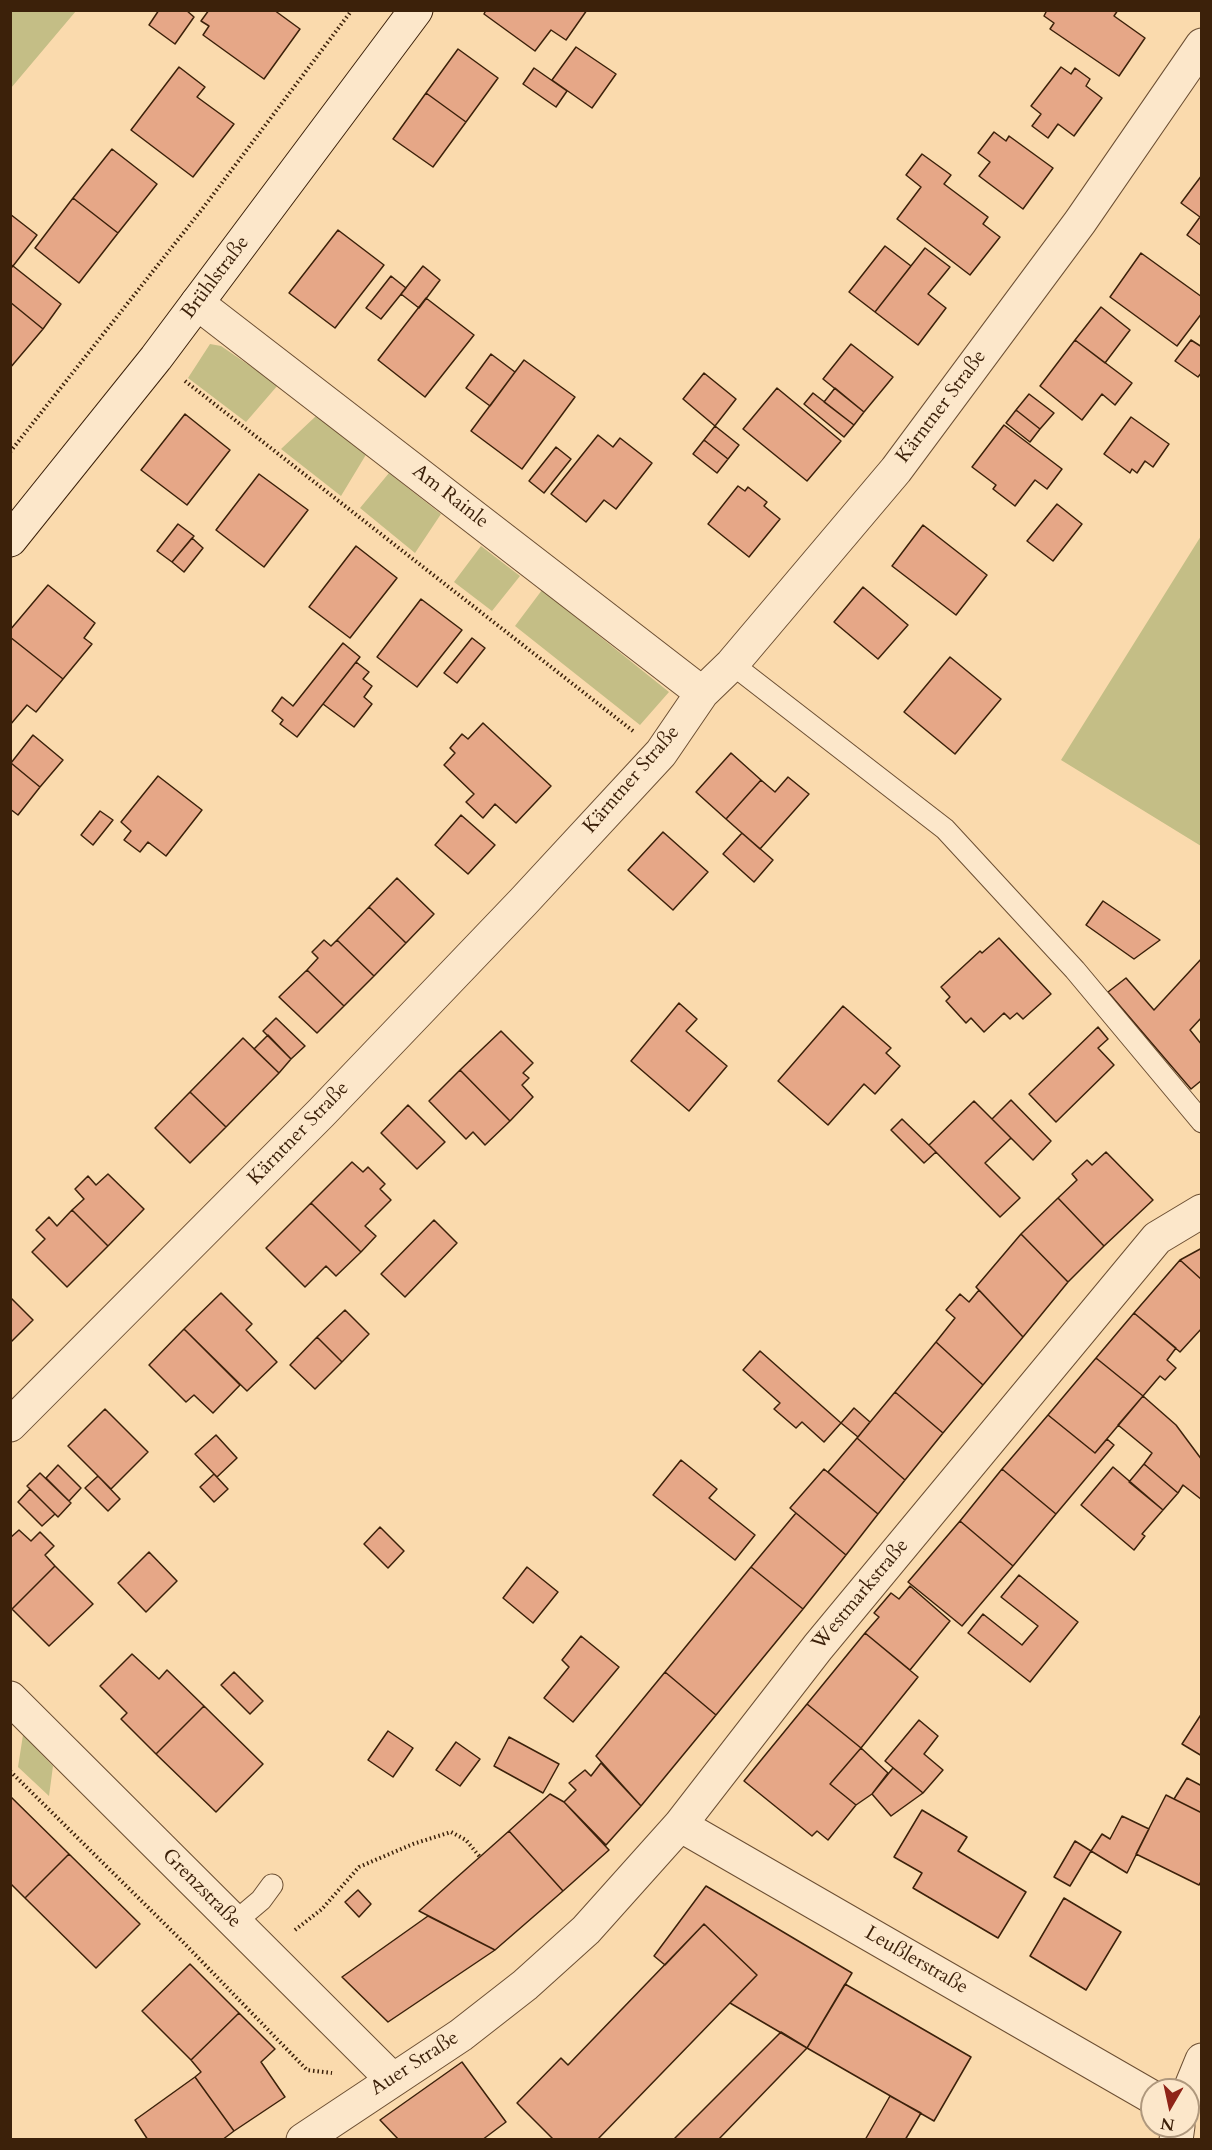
<!DOCTYPE html>
<meta charset="utf-8">
<style>
body{margin:0}
#map{position:relative;width:1212px;height:2150px;overflow:hidden;background:#fadaad;font-family:Cardo,serif}
canvas{display:block}
.frame{position:absolute;inset:0;border:12px solid #3c210a;pointer-events:none}
.north{position:absolute;left:1140px;top:2078px;width:60px;height:60px;box-sizing:border-box;background:#fce7ca;border:2px solid #af987d;border-radius:50%;rotate:189deg;font-size:16px;font-weight:700;line-height:24px;text-align:center;color:#3c210a}
.north::after{content:'';display:block;margin:auto;width:21px;height:27px;background:#8f2418;clip-path:polygon(50% 0,100% 100%,50% 72%,0 100%)}
</style>
<div id="map">
<canvas width="1212" height="2150"></canvas>
<div class="frame"></div>
<div class="north">N</div>
</div>
<script>
const ctx = document.querySelector('canvas').getContext('2d');
ctx.lineJoin = 'round';
function fillPath(path, color) { ctx.fillStyle = color; ctx.fill(path, 'evenodd'); }
function stroke(path, color, width, dash) { ctx.strokeStyle = color; ctx.lineWidth = width; ctx.lineCap = dash ? 'butt' : 'round'; ctx.setLineDash(dash || []); ctx.stroke(path); }
function write(font, color, halo, rows, align = 'center') {
  ctx.font = font + ' Cardo,serif'; ctx.lineWidth = 4.5; ctx.setLineDash([]); ctx.textBaseline = 'middle'; ctx.strokeStyle = halo; ctx.fillStyle = color; for (const [text, x, y, turn = 0] of rows) {
    ctx.save(); ctx.translate(x, y); ctx.rotate((+turn || 0) * Math.PI / 180); ctx.textAlign = isNaN(turn) ? turn : align; if (halo) ctx.strokeText(text, 0, 0); ctx.fillText(text, 0, 0); ctx.restore();
  }
}
fillPath(new Path2D(`
 M11,10L76,11L11,88L10,11Z
 M210,344L221,346L278,385L246,422L188,378Z
 M316,416L367,453L341,496L281,449Z
 M389,473L441,514L415,553L360,508Z
 M1201,536V846L1061,760Z
 M481,546L520,576L492,611L454,582Z
 M542,590L669,692L640,725L515,626Z
 M23,1735L53,1766L49,1796L18,1767Z`), '#c4be86');
const building = new Path2D(`
 M159,10H186L194,17L175,44L149,25Z
 M209,10H274L300,29L264,79L203,35L209,26L201,21Z
 M486,10H587L566,40L551,30L535,51L484,14Z
 M1047,10H1118L1114,16L1145,38L1119,76L1050,29L1054,23L1044,16Z
 M576,47L616,74L592,108L552,80Z
 M458,49L498,78L466,122L426,93Z
 M179,67L205,87L197,97L234,124L193,177L131,130Z
 M1061,67L1071,74L1075,68L1090,79L1086,86L1102,98L1074,136L1058,124L1048,138L1032,126L1041,114L1031,106Z
 M534,68L567,91L556,107L523,84Z
 M426,93L466,122L433,167L393,139Z
 M994,132L1006,141L1009,136L1053,168L1023,209L979,176L990,162L978,153Z
 M112,149L157,184L118,233L73,198Z
 M922,154L951,175L944,184L988,217L983,224L1000,237L970,275L897,219L921,187L906,175Z
 M1202,175V246L1187,235L1200,217L1181,203Z
 M73,198L118,233L79,283L35,248Z
 M10,214L37,235L13,266L10,264Z
 M338,230L384,265L335,328L289,293Z
 M885,246L911,266L875,312L849,292Z
 M925,248L950,267L928,294L946,308L918,345L875,312Z
 M1141,253L1202,297V313L1177,346L1110,297Z
 M13,266L61,304L43,329L10,302V269Z
 M423,266L440,280L419,308L401,294Z
 M391,276L406,288L381,319L366,308Z
 M426,298L474,335L425,397L378,360Z
 M10,302L43,329L10,368Z
 M1101,307L1130,330L1105,363L1075,340Z
 M1075,340L1132,383L1115,405L1102,394L1082,420L1040,386Z
 M1191,340L1202,347V372L1198,377L1175,361Z
 M851,344L893,377L864,412L823,379Z
 M491,354L515,372L490,406L466,388Z
 M524,360L575,397L522,469L471,431Z
 M704,373L736,399L715,426L683,399Z
 M777,388L841,441L807,481L743,429Z
 M835,388L864,412L854,425L824,402Z
 M813,393L854,425L844,437L804,404Z
 M1029,394L1054,413L1040,429L1016,410Z
 M1016,410L1040,429L1030,442L1006,423Z
 M185,414L230,450L187,505L141,470Z
 M1131,417L1169,444L1153,467L1145,461L1137,473L1132,469L1130,473L1104,454Z
 M1004,425L1062,469L1047,489L1035,480L1015,506L993,489L996,485L972,467Z
 M715,426L739,445L728,459L704,440Z
 M598,435L613,447L620,438L652,463L616,509L604,500L586,522L551,494Z
 M704,440L728,459L717,473L693,454Z
 M556,447L571,459L544,493L529,481Z
 M259,474L308,510L264,567L216,530Z
 M738,486L745,491L748,487L767,502L764,506L780,519L749,557L708,524Z
 M1057,504L1082,524L1053,561L1027,541Z
 M178,524L194,536L172,562L157,551Z
 M923,525L987,575L956,615L892,566Z
 M192,538L203,548L184,572L172,562Z
 M356,546L397,578L350,638L309,607Z
 M48,585L95,623L84,638L92,644L63,679L10,637V630Z
 M863,587L908,625L878,659L834,622Z
 M421,599L462,630L417,687L377,657Z
 M10,637L63,679L36,712L27,705L10,725Z
 M472,638L485,648L457,683L444,673Z
 M343,643L360,657L297,737L280,724L283,720L272,711L282,697L293,706Z
 M950,657L1001,699L955,754L904,712Z
 M356,662L369,672L363,679L372,686L364,697L372,704L354,727L323,704Z
 M483,723L551,786L516,823L495,804L483,818L466,802L474,794L444,765L455,753L450,748L462,734L468,739Z
 M33,735L63,760L40,787L11,763Z
 M731,753L761,780L726,819L696,792Z
 M11,763L40,787L18,815L10,809Z
 M158,776L202,810L166,856L148,842L140,852L124,840L131,831L121,822Z
 M788,777L809,794L760,849L726,819L761,780L775,792Z
 M100,811L113,820L93,845L81,835Z
 M461,815L495,845L468,874L435,845Z
 M663,832L708,872L673,910L628,870Z
 M742,833L773,860L754,882L723,854Z
 M397,878L434,914L406,943L369,907Z
 M1103,901L1160,940L1134,959L1086,925Z
 M369,907L406,943L374,976L337,940Z
 M999,938L1051,994L1023,1019L1017,1013L1010,1019L1004,1013L984,1032L971,1018L966,1023L946,1001L950,997L941,987L980,951L982,953Z
 M324,940L331,946L337,940L374,976L344,1006L307,970L318,958L312,952Z
 M1202,958V1017L1190,1030L1202,1045V1080L1191,1089L1108,992L1126,978L1154,1010Z
 M307,970L344,1006L317,1033L279,997Z
 M679,1003L697,1019L686,1031L727,1066L689,1111L631,1061Z
 M843,1006L891,1048L886,1053L900,1066L875,1094L864,1084L828,1125L778,1081Z
 M276,1018L305,1046L291,1059L263,1031Z
 M1098,1027L1108,1039L1098,1048L1114,1065L1056,1122L1029,1094Z
 M501,1031L533,1063L523,1073L529,1078L522,1085L533,1097L510,1121L460,1070Z
 M268,1035L291,1059L279,1073L254,1049Z
 M243,1038L279,1073L226,1127L190,1092Z
 M460,1070L510,1121L485,1145L473,1132L466,1139L429,1101Z
 M190,1092L226,1127L190,1163L155,1128Z
 M1011,1100L1051,1141L1033,1160L992,1119Z
 M974,1101L1011,1138L985,1163L1020,1198L1000,1217L929,1145Z
 M408,1105L445,1142L417,1169L381,1133Z
 M902,1119L936,1152L924,1163L891,1130Z
 M1106,1152L1153,1200L1104,1246L1058,1198L1077,1180L1072,1174L1087,1160L1092,1165Z
 M352,1162L363,1172L368,1167L385,1184L380,1189L391,1200L365,1226L376,1236L361,1252L311,1203Z
 M108,1174L144,1209L108,1246L72,1210L84,1199L75,1189L88,1176L96,1185Z
 M1058,1198L1104,1246L1068,1282L1021,1234Z
 M311,1203L361,1252L336,1276L326,1266L305,1287L266,1248Z
 M72,1210L108,1246L67,1287L32,1252L45,1239L36,1230L49,1217L57,1226Z
 M434,1220L457,1243L405,1297L381,1274Z
 M1021,1234L1068,1282L1023,1337L976,1287Z
 M1202,1248V1280L1180,1260Z
 M1180,1260L1202,1280V1328L1180,1352L1134,1313Z
 M979,1290L1023,1337L983,1385L936,1342L955,1318L946,1310L960,1294L969,1302Z
 M221,1293L252,1324L246,1330L277,1362L247,1391L184,1329Z
 M10,1297L33,1320L10,1343Z
 M345,1310L369,1334L342,1362L317,1337Z
 M1134,1313L1176,1348L1167,1360L1176,1368L1165,1380L1160,1376L1143,1396L1096,1358Z
 M184,1329L240,1385L213,1413L194,1395L186,1402L149,1365Z
 M317,1337L342,1362L315,1389L290,1365Z
 M936,1342L983,1385L943,1433L895,1392Z
 M760,1351L841,1423L824,1442L802,1422L796,1428L774,1409L780,1403L743,1370Z
 M1096,1358L1143,1396L1095,1453L1048,1415Z
 M895,1392L943,1433L905,1480L857,1438Z
 M1143,1396L1176,1425L1202,1460V1500L1183,1485L1178,1493L1144,1464L1152,1453L1118,1425Z
 M854,1408L870,1422L858,1437L841,1423Z
 M105,1409L148,1452L111,1489L68,1446Z
 M1048,1415L1095,1453L1107,1439L1114,1445L1056,1514L1002,1469Z
 M216,1435L237,1458L217,1477L195,1454Z
 M857,1438L905,1480L878,1514L828,1472Z
 M681,1460L717,1489L709,1498L755,1535L735,1560L653,1495Z
 M1144,1464L1178,1493L1163,1510L1129,1482Z
 M58,1465L81,1488L69,1501L46,1478Z
 M1113,1467L1163,1510L1142,1534L1145,1536L1134,1550L1081,1505Z
 M824,1469L878,1514L846,1555L790,1508Z
 M1002,1469L1056,1514L1013,1566L960,1521Z
 M40,1473L71,1503L58,1517L27,1486Z
 M214,1474L228,1489L214,1502L200,1487Z
 M98,1476L120,1499L108,1511L85,1488Z
 M30,1489L55,1514L42,1526L18,1502Z
 M796,1513L846,1555L803,1609L751,1567Z
 M960,1521L1013,1566L962,1626L908,1582Z
 M380,1527L404,1551L388,1568L364,1544Z
 M19,1530L31,1541L40,1532L54,1546L45,1555L55,1566L12,1609L10,1607V1538Z
 M149,1552L177,1581L146,1612L118,1583Z
 M55,1566L93,1604L49,1646L12,1609Z
 M527,1567L558,1592L533,1623L503,1598Z
 M751,1567L803,1609L716,1715L665,1672Z
 M1019,1575L1078,1622L1030,1682L968,1633L983,1614L1022,1645L1038,1626L1001,1597Z
 M910,1586L950,1621L910,1670L865,1633L879,1617L874,1613L891,1593L899,1599Z
 M865,1633L918,1677L861,1748L807,1704Z
 M581,1636L619,1667L573,1722L544,1698L569,1667L562,1660Z
 M132,1654L159,1679L167,1670L204,1706L156,1754L121,1719L127,1713L100,1686Z
 M234,1672L263,1701L250,1714L221,1685Z
 M665,1672L716,1715L641,1806L596,1756Z
 M807,1704L861,1748L830,1784L856,1805L828,1840L817,1831L812,1836L744,1781Z
 M204,1706L263,1764L216,1812L156,1754Z
 M1202,1713V1756L1182,1744Z
 M919,1720L938,1736L924,1754L943,1770L923,1793L885,1761Z
 M388,1731L413,1748L393,1777L368,1760Z
 M509,1737L559,1764L543,1793L494,1766Z
 M456,1742L480,1759L460,1786L436,1770Z
 M861,1748L888,1773L872,1794L856,1805L830,1784Z
 M601,1763L641,1806L606,1845L564,1802L576,1790L569,1783L585,1770L591,1776Z
 M893,1768L923,1793L891,1816L872,1794Z
 M1187,1778L1202,1786V1813L1174,1799Z
 M550,1794L564,1802L609,1850L563,1891L509,1831Z
 M1166,1795L1202,1813V1880L1199,1885L1136,1854Z
 M10,1796L69,1854L25,1898L10,1883Z
 M922,1810L967,1837L958,1851L1026,1892L998,1938L913,1888L922,1873L894,1857Z
 M1122,1816L1149,1829L1127,1873L1091,1851L1102,1834L1110,1839Z
 M509,1831L563,1891L495,1950L419,1911Z
 M1075,1841L1091,1851L1070,1886L1054,1877Z
 M69,1854L140,1924L96,1968L25,1898Z
 M706,1886L852,1973L807,2048L730,2003L757,1975L704,1924L665,1965L654,1956Z
 M358,1890L371,1904L359,1917L345,1902Z
 M1064,1898L1121,1932L1086,1990L1030,1956Z
 M428,1916L495,1950L388,2022L342,1977Z
 M704,1924L757,1975L597,2140H554L517,2103L561,2058L568,2065Z
 M190,1964L239,2013L191,2060L142,2011Z
 M845,1984L971,2057L934,2121L807,2048Z
 M239,2013L275,2049L261,2062L285,2097L234,2131L195,2077L201,2072L191,2060Z
 M781,2032L807,2048L718,2140H673Z
 M462,2062L506,2122L482,2140H399L380,2120Z
 M195,2077L234,2131L222,2140H148L135,2120Z
 M890,2096L921,2113L905,2140H865Z`);
fillPath(building, '#e6a787');
stroke(building, '#3c210a', 1.5);
const lane = new Path2D(`
 M732,664L945,829L1075,970L1202,1122
 M235,1922L261,1900L272,1885`);
const street = new Path2D(`
 M197,303L702,693
 M10,1425L321,1113L523,902L661,753L702,693L732,664L896,470L1080,222L1202,45
 M10,1698L392,2079
 M680,1825L1152,2097
 M1188,2094L1202,2060
 M303,2140L461,2035L525,1985L586,1930L680,1825L818,1647L1157,1238L1202,1211
 M1176,2140L1178,2126`);
const secondary = new Path2D(`
 M10,540L156,358L416,10`);
stroke(lane, '#6c4f33', 23);
stroke(street, '#6c4f33', 35);
stroke(secondary, '#3c210a', 35);
stroke(new Path2D(`
 M185,381L633,731
 M10,452L203,208L352,10
 M10,1771L182,1941L307,2070L332,2073
 M295,1930L322,1909L359,1867L413,1844L451,1832L466,1840L480,1857`), '#3c210a', 4, [1.5, 3]);
stroke(lane, '#fce7ca', 21);
stroke(street, '#fce7ca', 33);
stroke(secondary, '#fce7ca', 33);
write('20px', '#3c210a', '#fce7ca', [
 ["Brühlstraße",216,278,-53],
 ["Kärntner Straße",942,407,-53],
 ["Am Rainle",450,497,38],
 ["Kärntner Straße",632,780,-49],
 ["Kärntner Straße",299,1134,-46],
 ["Westmarkstraße",861,1595,-50],
 ["Grenzstraße",201,1889,45],
 ["Leußlerstraße",916,1961,30],
 ["Auer Straße",415,2064,-33]
]);
</script>
